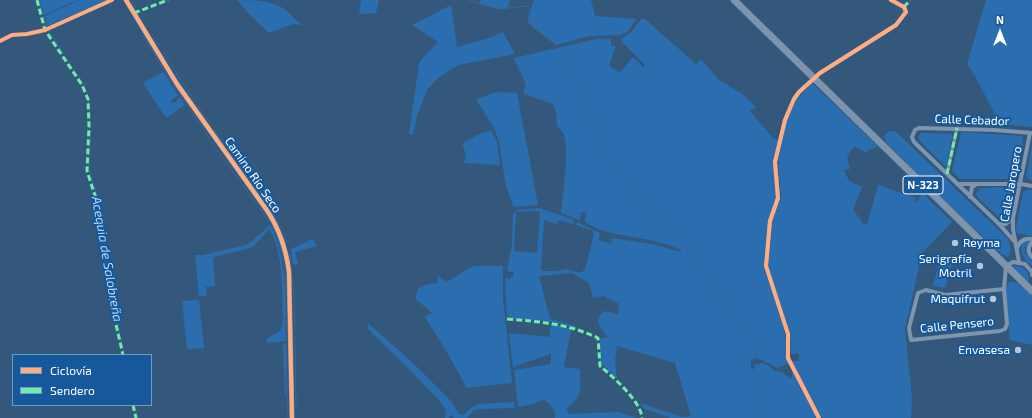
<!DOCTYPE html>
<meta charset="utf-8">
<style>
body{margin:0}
#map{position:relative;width:1032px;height:418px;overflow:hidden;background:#34587c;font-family:"Exo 2",sans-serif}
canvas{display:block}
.legend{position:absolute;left:12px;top:354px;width:140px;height:52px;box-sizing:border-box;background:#15589b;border:1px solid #739bc3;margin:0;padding:5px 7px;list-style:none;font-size:12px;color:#fff}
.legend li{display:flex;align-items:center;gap:8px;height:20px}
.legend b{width:20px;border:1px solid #739bc3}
.north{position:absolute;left:980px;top:12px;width:40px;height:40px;-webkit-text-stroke:3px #15589b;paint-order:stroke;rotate:0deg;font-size:11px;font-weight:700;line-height:16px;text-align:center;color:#fff}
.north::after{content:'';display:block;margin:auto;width:14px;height:18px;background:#fff;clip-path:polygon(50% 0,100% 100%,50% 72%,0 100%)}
</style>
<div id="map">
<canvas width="1032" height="418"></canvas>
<ul class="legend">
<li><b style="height:5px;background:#ffac80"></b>Ciclovía</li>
<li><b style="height:5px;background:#6deda7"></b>Sendero</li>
</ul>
<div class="north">N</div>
</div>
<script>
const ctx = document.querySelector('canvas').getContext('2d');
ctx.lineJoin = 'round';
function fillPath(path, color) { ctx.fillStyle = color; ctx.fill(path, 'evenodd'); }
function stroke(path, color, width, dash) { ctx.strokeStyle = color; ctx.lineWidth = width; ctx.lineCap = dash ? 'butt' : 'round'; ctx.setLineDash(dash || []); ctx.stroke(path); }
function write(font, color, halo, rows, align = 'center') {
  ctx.font = font + ' "Exo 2",sans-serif'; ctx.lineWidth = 4; ctx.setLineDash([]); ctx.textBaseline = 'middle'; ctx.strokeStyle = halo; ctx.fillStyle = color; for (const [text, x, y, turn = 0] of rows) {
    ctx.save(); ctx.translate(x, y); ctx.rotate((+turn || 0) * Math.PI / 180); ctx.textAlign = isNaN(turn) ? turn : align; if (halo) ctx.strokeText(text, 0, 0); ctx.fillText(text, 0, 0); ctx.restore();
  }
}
fillPath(new Path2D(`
 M40,0H77L44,15Z
 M79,0H107L47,26L45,16Z
 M237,0C254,0 272,0 286,10C292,15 296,21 302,25L293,24L269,33L249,14Z
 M361,0H379L376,13L359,14Z
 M481,0H510L507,9H498L479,4Z
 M534,0H591L595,16L637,19L627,32L620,35L589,36L557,45L534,28L529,22C530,14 531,7 534,0Z
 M986,0H1032V127L1000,124L976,78L967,64Z
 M451,5L457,47L489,38L503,32L515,54L458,65L439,77L427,90L417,116L413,134L410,135L409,134L419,64L421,60L438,42L412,25Z
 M641,19H645L696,64L701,59L719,80L742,94L756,107L750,111L773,138L778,140L773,165L777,194L769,221L765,249L764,268L782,320L786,340L788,363L777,368L764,361L755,358L751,360V369H753L755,368V365C763,361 770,366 775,371H779L792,379V371L817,418H671L645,409L640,403L682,417L691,416L675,363L617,346L615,361L617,379L602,364L600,360V339L608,337C602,331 599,327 598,318L604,311L618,314L619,304L604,296L593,298L589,283L572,273L539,276L550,319L576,326V328L555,322L514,319L507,315L505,278L510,279L511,277H513L514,272L507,271L512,244L513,213H516L514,251L537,253L540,212L535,211L515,212L517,210L539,208L574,220L573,224L558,220L557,224L544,220L541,271H558L566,269L581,273L585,269L594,234L593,231L576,225L577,222L600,233L599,240L611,244L612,238L652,244L681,252V250C673,246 664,243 654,241C629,235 608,236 585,222L586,212H581L580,220L561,213C563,195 570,148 563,133C562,130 559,128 557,126L556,112L554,105C545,100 533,98 523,93L526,85L514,58L596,39H611V46H616L609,66L620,73L633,57L643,67L645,65L622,42L621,39L631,32Z
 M163,72L178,95L171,101L173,103L175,102L176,103L179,97L185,105L166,118L143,83Z
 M812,83L877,145L876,147L867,151V153L854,146L847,157L850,169L844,170L849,181L862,187L853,210C857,215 860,218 863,224L867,225L878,185L916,198L915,202L917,203L922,193L952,222L922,253L905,329L912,398L911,418H822L791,361H799V354H791L790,333L768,267L772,221L781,197L778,162L785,124L797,99Z
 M497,92L517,93L538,205L515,207L513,206L505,182L499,141L494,128L476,99Z
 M491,130L497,142L500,165L464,163C467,156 465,150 462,144L477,135Z
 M889,131H895L1008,239L1011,250L1008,257L1001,254L925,182L887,143L884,136Z
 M961,132L1022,136L1023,143L1015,179H960L952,171Z
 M921,133L953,134L946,167L920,141L918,137Z
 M1032,145V181L1028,179L1026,175Z
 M980,188C990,188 1006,185 1013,191L1008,221H1003L978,198L976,194Z
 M1028,189L1032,190V236L1017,233L1016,229L1023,192Z
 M270,225C289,261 284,301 286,341L267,343V339L281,330L283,322C282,295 284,254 270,230L269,229L254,246L243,250L216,256L213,258L215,286L206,287L207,296H199L195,255H203L246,245L251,242Z
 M312,239L317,246L295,252L298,264L293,265L291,249Z
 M1023,241H1030L1025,247V253L1032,260V266C1025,261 1020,253 1021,244Z
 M940,259L952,263L945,288L933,286Z
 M475,266H503V298L512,383L467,388L448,354L425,317L432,313L416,299C416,284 425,285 437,283L438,276L447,282L469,268Z
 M1015,266C1024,265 1029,271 1029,280L1027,282L1011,267Z
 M1010,282C1019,280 1025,290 1032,296V345L1010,340L1005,290L1006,286Z
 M199,300L204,348L187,349L182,301Z
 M368,323L416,366L450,400L459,414L464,415L471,408L478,404L514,402L515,408L479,409L474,410L467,418H454L451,414L449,418H445L446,411L439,400L393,353C384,346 377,337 368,329Z
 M551,324L571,329L564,367L580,369V392L576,400L566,409L569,414L618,412L637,418H555C555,408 551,404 543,400L534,404L518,407L514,370L551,364V354L513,367L509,333L549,337Z
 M283,344H286V397L285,398Z`), '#2a6eb0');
stroke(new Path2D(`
 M39,0L46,26
 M131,0L136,8
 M469,0L497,9L528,6L529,7C531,13 527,19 529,24L555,44
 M139,12L169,0
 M49,31L83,84L88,97L91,128L89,169L102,213L111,291L124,355
 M152,34L159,46
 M143,35L163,69
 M558,47L567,60L592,122C594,132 591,142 594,152L610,158L624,173L625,181L629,186L653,210L705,271L717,287L723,307L735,318L741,328L754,342L755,358
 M163,52L193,99
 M165,72L210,139
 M197,105L210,123
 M214,129L228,149
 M212,143L269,221
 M232,154L248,178
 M251,182C264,201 281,221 287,244
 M271,225L279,241L285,267L286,340
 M290,254L294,297L295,329
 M295,335L296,407
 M286,344L288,418
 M135,405L138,418
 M753,418L755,364`), '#396796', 1);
stroke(new Path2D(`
 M947,174L957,128`), '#7e95ae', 3);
stroke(new Path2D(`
 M957,184H1021L1032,186
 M970,197L972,187L977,184
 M999,224H1006L1013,218
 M1014,241L999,224L914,142L912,137L915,130L919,128L994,130L1032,133
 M1032,242C1028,247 1027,252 1032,257
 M1017,249C1019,241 1024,238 1032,239
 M1019,262L1013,229V218L1030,133
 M1004,289L945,295L926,290L918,293L909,328L911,340L1000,331L1005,329L1007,324L1004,289L1006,266L1013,262L1025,264L1032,272V275
 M819,418L788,358V334L766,266L770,221L778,198L775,162L785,120L794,99L799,92L820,73L896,25L906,12L904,7L891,0`), '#7e95ae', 4);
stroke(new Path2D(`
 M126,0L177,84L266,209C279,228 286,248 289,272L292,418`), '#7e95ae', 5);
stroke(new Path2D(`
 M734,0L1032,291`), '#7d94ac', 7);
stroke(new Path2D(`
 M37,0L45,30L82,85L88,99L89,126L87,171L100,211L109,294L123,355
 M904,7L910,0
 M134,13L168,0
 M947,174L957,128
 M507,319C541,322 566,323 598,338L600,366C613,377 641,401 642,418
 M133,405L136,418`), '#6deda7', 3, [6, 3]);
stroke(new Path2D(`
 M126,0L177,84L266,209C279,228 286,248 289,272L292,418
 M0,41L12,35L27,34L45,30L112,0
 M819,418L788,358V334L766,266L770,221L778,198L775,162L785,120L794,99L799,92L820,73L896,25L906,12L904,7L891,0`), '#ffac80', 4);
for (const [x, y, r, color] of [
 [955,243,4,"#b8c5d1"],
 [980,266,4,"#b8c5d1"],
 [993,299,4,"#b8c5d1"],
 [1018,350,4,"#b8c5d1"]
]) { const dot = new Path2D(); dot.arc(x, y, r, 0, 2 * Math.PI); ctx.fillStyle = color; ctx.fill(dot); stroke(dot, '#15589b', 1.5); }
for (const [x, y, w] of [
 [923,185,40]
]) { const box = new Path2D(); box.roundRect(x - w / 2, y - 9, w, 18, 3); ctx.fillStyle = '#15589b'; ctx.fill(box); stroke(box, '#fff', 1); }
write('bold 11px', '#fff', null, [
 ["N-323",923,185]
]);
write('12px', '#fff', '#15589b', [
 ["Calle Cebador",972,120,2],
 ["Camino Río Seco",253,175,55],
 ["Calle Jaropero",1011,184,-80],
 ["Calle Pensero",957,325,-6]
]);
write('12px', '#fff', '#15589b', [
 ["Reyma",963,243,"left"],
 ["Serigrafía",972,259],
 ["Motril",972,273],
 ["Maquifrut",985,299],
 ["Envasesa",1010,350]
], 'right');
write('italic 13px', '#b6d9f9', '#15589b', [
 ["Acequia de Salobreña",107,259,80]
]);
</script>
